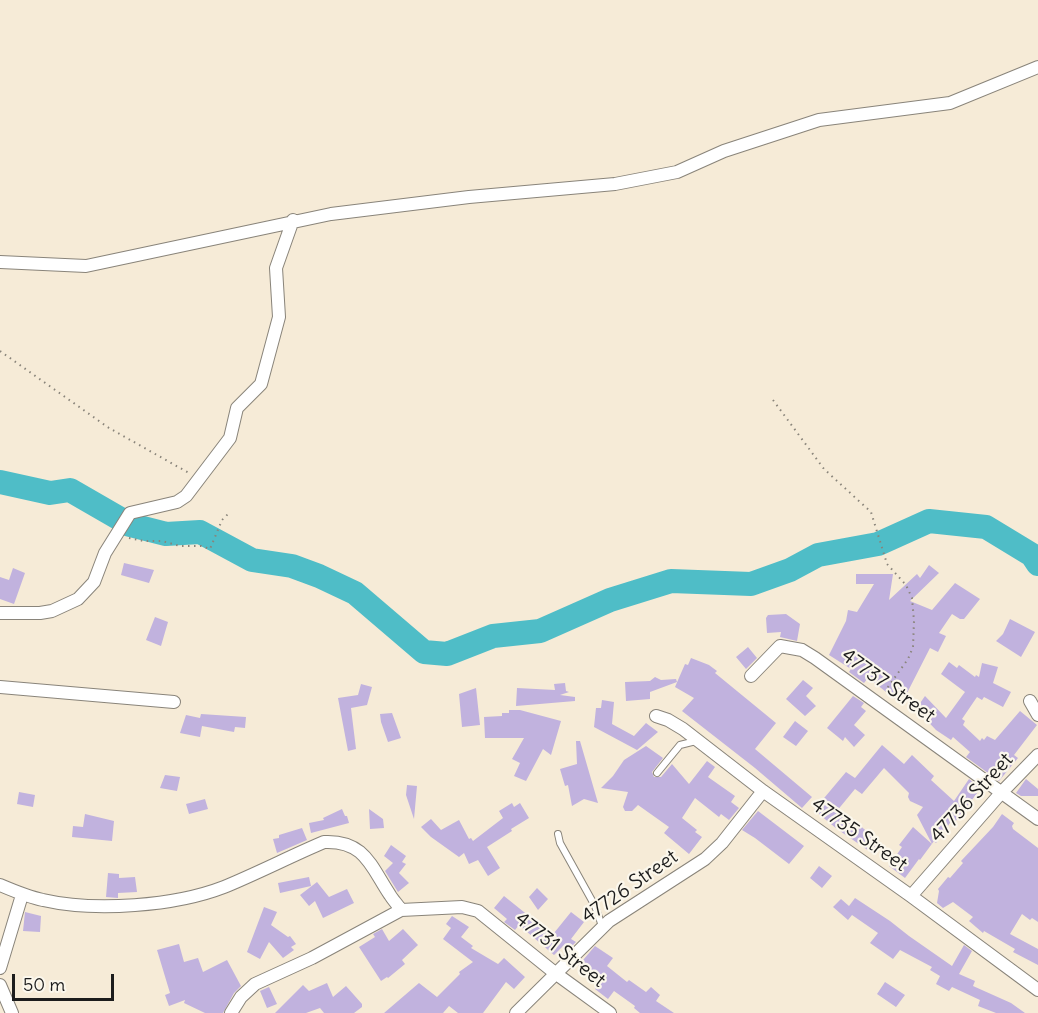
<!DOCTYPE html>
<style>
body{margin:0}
#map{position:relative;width:1038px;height:1013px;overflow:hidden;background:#f6ebd7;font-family:Delius,sans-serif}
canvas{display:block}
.scale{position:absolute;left:12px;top:974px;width:102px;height:27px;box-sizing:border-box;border:3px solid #1c1c1c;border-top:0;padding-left:8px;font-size:18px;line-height:21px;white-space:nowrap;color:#1c1c1c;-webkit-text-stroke:4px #fbf7ec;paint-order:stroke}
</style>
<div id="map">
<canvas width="1038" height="1013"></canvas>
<div class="scale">50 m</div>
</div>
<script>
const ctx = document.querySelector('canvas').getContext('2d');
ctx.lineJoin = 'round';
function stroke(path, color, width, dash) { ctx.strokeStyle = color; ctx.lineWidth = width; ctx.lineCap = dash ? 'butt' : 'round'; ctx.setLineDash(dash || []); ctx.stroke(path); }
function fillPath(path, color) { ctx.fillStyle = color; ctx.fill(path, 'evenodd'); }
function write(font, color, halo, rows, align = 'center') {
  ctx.font = font + ' Delius,sans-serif'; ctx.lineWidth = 4.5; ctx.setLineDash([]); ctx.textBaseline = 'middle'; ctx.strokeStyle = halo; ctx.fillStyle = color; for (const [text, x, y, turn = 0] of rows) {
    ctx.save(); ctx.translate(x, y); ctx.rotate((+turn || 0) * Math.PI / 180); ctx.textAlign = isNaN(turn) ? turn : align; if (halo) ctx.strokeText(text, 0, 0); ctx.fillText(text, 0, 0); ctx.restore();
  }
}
stroke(new Path2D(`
 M0,482L50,493L70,490L122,520L123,523L166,534L200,532L252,560L292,566L319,576L355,593L424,652L447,654L493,636L540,631L610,600L671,581L751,584L790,570L818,555L878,544L929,521L986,527L1032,555L1038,564`), '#4fbdc7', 24);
fillPath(new Path2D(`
 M124,563L154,570L149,583L121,575Z
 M929,565L939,573L910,601L932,610L955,583L980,599L964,619H960L952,614L939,633L946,636L938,652L930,648L905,697L903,696L898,701L868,678L864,683L849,672L851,669L829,655L846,621L848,610L857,612L874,584H856V574H893L889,600L917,574L920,578Z
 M13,568L25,573L14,604L0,599V577L9,580Z
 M786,614L800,624L797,641L780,637L781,632L767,633L766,618L768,615Z
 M155,617L168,622L161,646L146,640Z
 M1010,619L1035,632L1021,657L996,641L1003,634Z
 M748,647L757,658L746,669L736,657Z
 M691,658L709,665L717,671L715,673L776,723L755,749L812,797L802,808L755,768L682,711L694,698L675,687L685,664L688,665Z
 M949,662L957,668L959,665L975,677L976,675L979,677L982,663L998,667L993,683L1011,692L1003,707L984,697L982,700L977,697L962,719L965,721L963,725L980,741L982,738L984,740L987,736L995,740L1020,711L1037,725L1014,755L1018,758L999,781L966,757L970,752L953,737L951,740L936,730L916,709L925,696L946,718L962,696L965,692L941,674Z
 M655,677L661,680L676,679L677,682L650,692V699L626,701L625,682L650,681Z
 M803,680L813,688L806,696L816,706L805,716L786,699Z
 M565,683L566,691L569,692L560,695L575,697V701L516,706L517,688L555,690L554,684Z
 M361,684L372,687L367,705L351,708L356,749L348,751L338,698L358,695Z
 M476,688L480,725L462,727L459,694Z
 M853,696L864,703L861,707L866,711L854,725L865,735L854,747L845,737L843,741L827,728Z
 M602,700L614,702L612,724L634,736L646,723L658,732L637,750L594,727L596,708H601Z
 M509,710H520L561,721L551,755L543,749L526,781L514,776L520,763L512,759L524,738H485L484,717L502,716V713H509Z
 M392,713L401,738L388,742L381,722L380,714Z
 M201,714L246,717L245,728L235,727L234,732L202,726L200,737L180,733L186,715L200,718Z
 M795,721L808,731L796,746L783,737Z
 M576,741H580L598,803L584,799L572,806L568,785L565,786L560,769L577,764Z
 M882,745L904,764L912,755L934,776L931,780L954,801L969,779L981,788L955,822L952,820L936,843L934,841L920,860L919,859L905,878L889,866L902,847L899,845L913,827L932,844L917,815L923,807L910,801L908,797L909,793L884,768L862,794L855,789L836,812L854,827L857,823L878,841L875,845L877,846L872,853L837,829L814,810L846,772L855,778Z
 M646,746L663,758L652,772L654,777H661L672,764L689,784L707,761L715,767L708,777L735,796L731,802L739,808L729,820L721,814L719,817L695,798L682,818L697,830L695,832L702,837L689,854L664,833L669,827L638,805L632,811H625L623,807L628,792L601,788L613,776L624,760Z
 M165,775L180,777L177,791L160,788Z
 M1026,779L1038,789V796H1021L1016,793Z
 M407,785L417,786L414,819L406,795Z
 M19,792L35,795L33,807L17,804Z
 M205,799L208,809L189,814L186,804Z
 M512,803L514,807L520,803L529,818L511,829L512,831L487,847L500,868L488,876L478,860L469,864L464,853L459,857L431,837L421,827L431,819L441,830L459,820L469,839L471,838L473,841L503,818L499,811Z
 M342,809L345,816H347L349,823L311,833L309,823L324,820L323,818Z
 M369,809L383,819L384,828L370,829Z
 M758,811L804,846L789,864L755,838L742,830Z
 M85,814L114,821L112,841L72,837L73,826L83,827Z
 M1002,814L1014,823L1012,826L1013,829L1038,848V922L1032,918L1030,920L1022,914L1010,934L1038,949V965L1013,952L1015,949L984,931L983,933L969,921L973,917L953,902L943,908L937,903L939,891L938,889L948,877L950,878L963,863L961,861L993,827Z
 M302,828L307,840L277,853L273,839L279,838V835Z
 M391,845L406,856L402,862L406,864L399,873L409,883L398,892L385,871L393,863L384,856Z
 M819,866L832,876L822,888L810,878Z
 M108,873L119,874V878L135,877L137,892L118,893V898L106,897Z
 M309,877L311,886L280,893L278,883Z
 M317,882L329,897L347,889L354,903L323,918L315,901L309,906L300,895Z
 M537,888L548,899L538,910L529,897Z
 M504,896L560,941L554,933L571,912L584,922L571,939L576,942L568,950L563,946L554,955L519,925L515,930L504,922L507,919L494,908Z
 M855,898L890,921L909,936L952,966L964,945L972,951L959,974L975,981L973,986L1011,1003L1025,1013H996L978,1006L980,1000L952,987L949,991L936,984L940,976L930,970L932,967L900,950L893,959L870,943L878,933L852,915L848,920L833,907L841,899L849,906Z
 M264,907L277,912L271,925L288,937L290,936L296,944L291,947L294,950L283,958L269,942L260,959L247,952Z
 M25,912L41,916L40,932L23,931Z
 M452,916L469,927L461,937L473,946L471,948L498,964L504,958L525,977L514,989L506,982L483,1013H458L449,1006L443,1013H384L419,983L437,997L460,974L459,972L473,962L443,939L451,928L446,924Z
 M382,929L389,941L403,929L418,945L402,960L405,964L388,978L387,977L381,981L359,947L375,937L373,934Z
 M179,944L184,962L198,958L203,972L227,960L241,986L234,993L223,1013H205L184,1003L185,1000L169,1006L165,995L170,993L157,950Z
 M595,946L613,958L607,966L627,982L629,980L646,992L651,987L660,995L656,1001L674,1013H640L634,1008L635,1006L614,991L608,999L595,989L601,981L578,966Z
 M885,982L905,995L896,1007L877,994Z
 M327,983L333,997L346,986L362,1004V1007L354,1013H324L320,1008L306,1013H275L303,985L309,991Z
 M269,987L277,1004L267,1008L260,991Z`), '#c1b2de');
const service = new Path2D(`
 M657,773L680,745L696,741
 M558,834L560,843L595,906L602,926`);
const minor = new Path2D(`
 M0,262L86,266L331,214L469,197L615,184L677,172L724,151L819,120L950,103L1038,67
 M0,613H40L52,611L78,599L94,582L105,553L130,513L177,502L186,496L230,438L237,408L261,384L279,317L276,268L293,220
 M751,676L780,646L802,650L815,658L1038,819
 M0,687L174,702
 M1030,701L1038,715
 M656,716L668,720L683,729L763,791L911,896L1038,990
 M0,885C14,891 28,897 43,900C95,912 175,906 224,887C258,873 291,856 324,842C365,840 371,867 390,895C393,900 398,905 401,910L462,907L478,911L555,973L610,1013
 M911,896L1001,793L1038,755
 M0,968L22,895
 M0,985L12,1013
 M231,1013L241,997L255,984L312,958L401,910
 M516,1013L609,921L705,859L722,843L763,791`);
stroke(service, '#89847a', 8);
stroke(minor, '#89847a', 14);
stroke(new Path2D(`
 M0,351L109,428L189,473
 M773,400L824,469L871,512L887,564L906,585L912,598L914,621L913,647L908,659L888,687L886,692
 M129,538L144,541H162L180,546H201L210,549L222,520L229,513`), '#89847a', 2, [1.5, 4.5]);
stroke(service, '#fff', 6);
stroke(minor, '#fff', 12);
write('20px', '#1c1c1c', '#fbf7ec', [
 ["47737 Street",888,686,36],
 ["47736 Street",972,798,-48],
 ["47735 Street",859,835,35],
 ["47726 Street",630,887,-35],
 ["47731 Street",560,950,38]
]);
</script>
